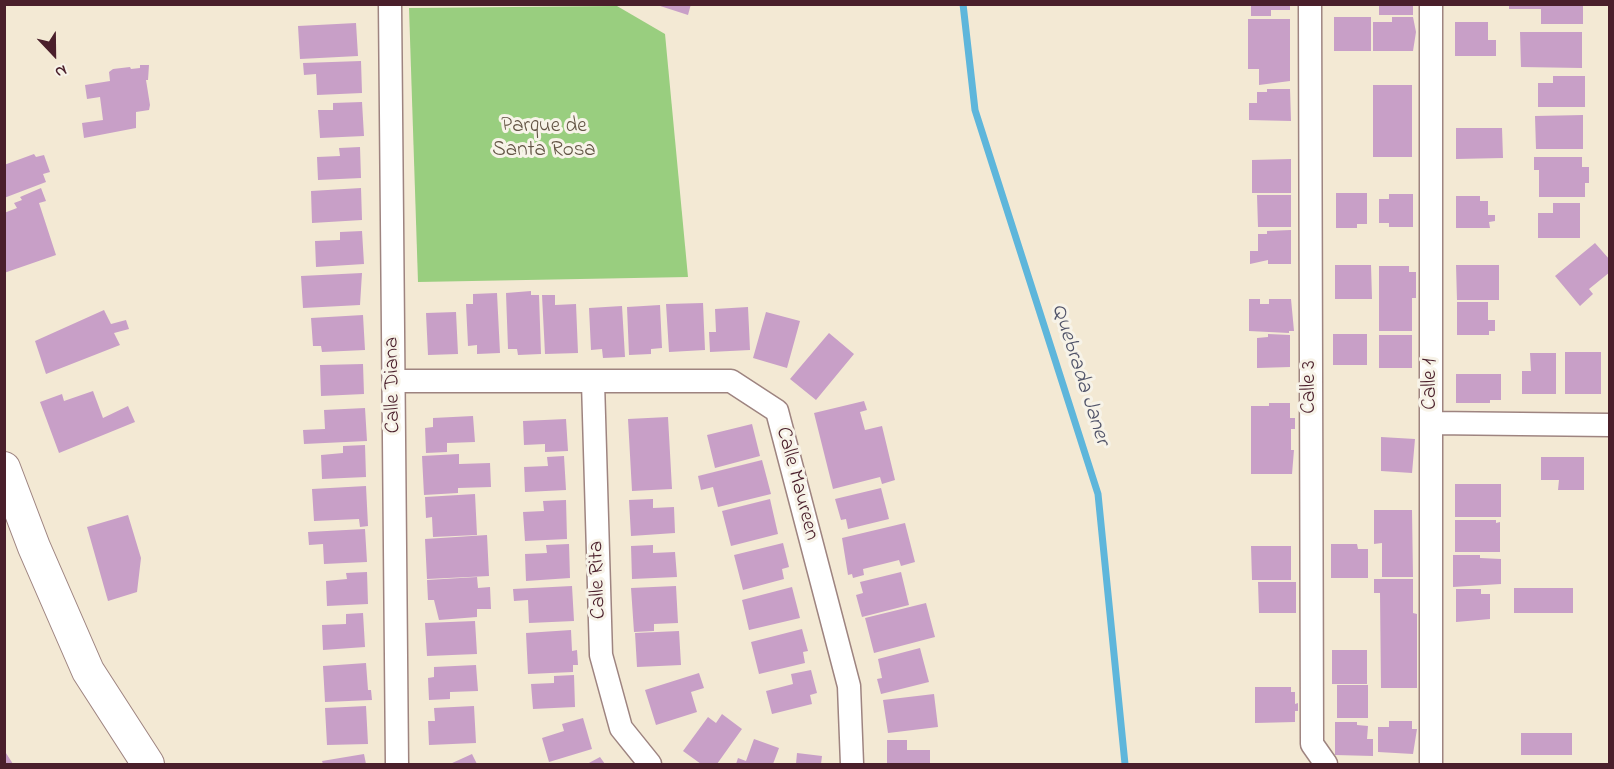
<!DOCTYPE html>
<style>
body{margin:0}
#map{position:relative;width:1614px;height:769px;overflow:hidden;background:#f3e9d4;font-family:"Indie Flower",sans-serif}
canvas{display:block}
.frame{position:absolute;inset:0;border:6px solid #4a1f2b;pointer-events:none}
.north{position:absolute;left:24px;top:24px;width:60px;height:60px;-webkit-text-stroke:4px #f7f3e8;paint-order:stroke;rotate:158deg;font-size:16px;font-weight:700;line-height:24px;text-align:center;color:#4a1f2b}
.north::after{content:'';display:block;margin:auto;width:21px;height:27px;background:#4a1f2b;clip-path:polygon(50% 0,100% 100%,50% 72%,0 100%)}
</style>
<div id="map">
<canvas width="1614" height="769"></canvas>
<div class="frame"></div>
<div class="north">N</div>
</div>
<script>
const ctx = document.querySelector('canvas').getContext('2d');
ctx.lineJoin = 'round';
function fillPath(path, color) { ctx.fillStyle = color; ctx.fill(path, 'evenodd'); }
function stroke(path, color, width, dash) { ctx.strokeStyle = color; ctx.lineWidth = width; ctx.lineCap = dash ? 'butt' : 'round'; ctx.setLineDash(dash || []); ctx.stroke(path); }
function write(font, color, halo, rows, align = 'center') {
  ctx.font = font + ' "Indie Flower",sans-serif'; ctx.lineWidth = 6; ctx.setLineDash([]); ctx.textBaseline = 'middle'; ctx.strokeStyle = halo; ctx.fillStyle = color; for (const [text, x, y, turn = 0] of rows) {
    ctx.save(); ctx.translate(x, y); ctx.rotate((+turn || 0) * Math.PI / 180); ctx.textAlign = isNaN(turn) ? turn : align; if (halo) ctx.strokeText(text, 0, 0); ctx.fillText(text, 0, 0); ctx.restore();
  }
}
fillPath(new Path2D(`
 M617,6L665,34L688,277L418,282L409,8Z`), '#99ce7f');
stroke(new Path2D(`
 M963,4L975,110L1098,494L1125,764`), '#5eb6db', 7);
fillPath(new Path2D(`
 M654,4H691L688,15Z
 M1379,4H1413V15H1379Z
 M1509,4H1583V24H1541V9H1509Z
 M1251,5H1290V10H1271V16H1251Z
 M1334,17H1371V51H1334Z
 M1392,17H1413L1416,32L1413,51H1373V22H1392Z
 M1248,19H1290V81L1259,85V69H1248Z
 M1455,22H1488V40H1496V56H1455Z
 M356,23L358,56L300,59L298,26Z
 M1520,32H1582V68L1521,67Z
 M361,61L362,93L317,95L316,74L304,75L303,63Z
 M140,65H149L148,80H146L150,105L149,110L136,112V128L84,138L82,123L103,120L100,97L87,99L85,85L110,81L109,72L113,69L130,67L131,69L140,68Z
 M1553,76H1585V107H1538V83H1553Z
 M1373,85H1412V157H1373Z
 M1267,89H1290L1291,121L1249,120V103H1257V92H1267Z
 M362,102L364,136L320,138L318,110H333V103Z
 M1583,115V149H1536L1535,116Z
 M1456,128H1502L1503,158L1456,159Z
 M360,147L361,178L318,180L317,157L340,156L339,148Z
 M34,154L36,157L44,155L50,172L43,174L46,182L4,198V165Z
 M1534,157H1582V167H1589V183H1585V197H1539V170H1534Z
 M1291,159V193H1252V160Z
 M41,188L46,201L39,203L56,255L4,273V213L17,208L14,203L22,200L20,197Z
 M361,188L362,220L312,223L311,191Z
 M1336,193H1367V224H1357V228H1336Z
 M1389,194H1413V227H1389V223H1379V199H1389Z
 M1257,195H1291V227H1258Z
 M1456,196H1480V201H1488V215H1495V221L1489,222L1490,228H1456Z
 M1553,203H1580V238H1538V213H1553Z
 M1291,230V264H1268V260L1250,264V251H1258V234H1267V231Z
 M362,231L364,264L316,267L315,241L340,240V232Z
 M1595,243L1610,260V272L1589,289L1593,294L1580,306L1555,276Z
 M1335,265H1371L1372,299H1335Z
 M1456,265H1499V300H1457Z
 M1379,266H1409V272H1416V298H1412V331H1379Z
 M362,273L360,305L303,308L301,276Z
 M531,291V295H539L541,354L518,355L517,349H508L506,293Z
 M497,293L500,353L477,354V345L468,346L466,304H473V294Z
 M542,295H555V305L576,304L578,353L545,354Z
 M1249,299H1260V304H1269V299H1291L1294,331H1289V333L1249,331Z
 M1457,302H1488V320H1495V331H1489V335H1457Z
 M703,303L705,350L669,352L666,304Z
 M660,305L662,348L651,349V354L629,355L627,307Z
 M622,306L625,357L603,358L602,349L591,350L589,308Z
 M748,307L750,350L710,352L709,332H716L715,309Z
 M104,310L111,324L126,320L129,329L114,333L120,345L46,374L35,341Z
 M456,312L458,354L428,355L426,313Z
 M766,312L800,321L787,368L753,358Z
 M363,315L365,350L322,352L321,346H313L311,318Z
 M829,333L854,354L816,400L790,379Z
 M1268,334L1290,335V367L1257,368V338L1268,337Z
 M1333,334H1367V365H1333Z
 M1379,335H1412V368H1379Z
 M1565,352H1601V394H1565Z
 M1530,353H1556V394H1522V371H1531Z
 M363,364L364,394L321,396L320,365Z
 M1456,374H1501V400H1490V403H1456Z
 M93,391L103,418L128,406L135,422L59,453L40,402L62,394L64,401Z
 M864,401L867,410L860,412L865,430L882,426L895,480L882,484L880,477L833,489L814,413Z
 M1269,403H1290V418H1295V429H1291V450H1294L1292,474H1251V406H1269Z
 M365,408L367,441L304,444L303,430L325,429L324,410Z
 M473,416L475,442L447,443V452L426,453L425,428L433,427V418Z
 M668,417L672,489L632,491L628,419Z
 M566,419L568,451L545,452V444L524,445L523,421Z
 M752,424L760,456L715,468L707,435Z
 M1381,437L1415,439L1412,473L1381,471Z
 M365,445L366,477L322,479L321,455L343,453V446Z
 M459,454V464L490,463L491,487L458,488V493L424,495L422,456Z
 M564,456L566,490L525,492L524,467L548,466L547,457Z
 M1541,457H1584V490H1558L1559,480H1541Z
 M762,460L771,494L718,507L713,487L701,490L698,476Z
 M1455,484H1501V517H1455Z
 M366,486L368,526L360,527L359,519L314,521L312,489Z
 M881,488L889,519L848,529L846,519L841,520L835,499Z
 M475,494L477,535L433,537L432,517L426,518L425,497Z
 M653,499V508L674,507L675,533L631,536L629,500Z
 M770,499L778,534L731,546L722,511Z
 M566,500L567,539L525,541L523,512L544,511L543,501Z
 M1374,510H1412L1413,577H1382V543L1374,544Z
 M128,515L141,558L137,592L108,601L87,527Z
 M1455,520H1496V523L1500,522V552H1455Z
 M905,523L915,562L901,566L899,560L863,569L864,575L853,578L852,574L848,575L842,538Z
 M365,529L367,562L324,564L323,544L309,545L308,532Z
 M487,535L489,576L427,579L425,539Z
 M783,543L789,567L782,569L784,579L743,590L734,555Z
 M569,544L570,578L526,581L525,554L547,553L546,545Z
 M1331,544H1357L1358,549H1368V578H1331Z
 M653,545V553L675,552L677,577L632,579L631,546Z
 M1251,546H1291V580H1252Z
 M1453,555H1480V558L1501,559V584L1453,587Z
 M367,572L368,604L327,606L326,581L347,579L346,573Z
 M901,572L909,605L862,617L856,595L863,593L860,582Z
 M477,577L478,588L490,587L491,609H477V617L439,620L434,600H428L427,580Z
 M1374,579H1413V613L1417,614V688H1381L1380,593H1374Z
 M1258,582H1296V613H1259Z
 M572,586L574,621L529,623L528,600L514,601L513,589Z
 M676,586L678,623L654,624V631L634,632L631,588Z
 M792,587L800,618L749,630L742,600Z
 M1514,588H1573V613H1514Z
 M1456,589H1481V594H1490V619L1456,622Z
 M926,603L935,637L874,653L865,618Z
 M363,613L365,647L323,650L322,625L346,624V614Z
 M475,621L477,654L427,656L425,623Z
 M802,629L808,651L803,652L805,663L759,674L751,642Z
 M571,630L572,651L577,650L578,665H573V672L528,674L526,633Z
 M679,631L681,665L637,667L635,633Z
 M920,648L929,682L881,694L877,679L882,678L878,659Z
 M1332,650H1367V684H1332Z
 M366,663L368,690H371L372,700L325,702L323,666Z
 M476,665L478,691L450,692V699L429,700L428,678L434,677V667Z
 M811,670L817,693L810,695L812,704L772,714L766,691L793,684L791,674Z
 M699,673L704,688L691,692L697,712L656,725L645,690Z
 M574,675L575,707L533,709L531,684L554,683V676Z
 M1337,685H1368V718H1337Z
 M1255,687H1291V692H1295V704L1298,703V711H1295V722L1255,723Z
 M934,694L938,727L888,733L883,700Z
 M366,706L368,744L327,745L325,708Z
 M474,706L476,743L429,745L428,721H435L434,708Z
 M722,714L742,729L717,764H701L683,751L708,717L716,723Z
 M583,718L592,749L549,762L542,738L564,731L562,724Z
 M1389,721H1412V729H1417L1413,754L1378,752V727H1389Z
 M1335,722H1357V725L1368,726L1367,739H1373V756L1335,755Z
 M1521,733H1572V755H1521Z
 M754,739L779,748L773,764H736L738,758L746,761Z
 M887,740H907V750H930V764H887Z
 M4,750L13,764H4Z
 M797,753L822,756L821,764H796Z
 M364,754L366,764H323L322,761Z
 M472,754L477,764H450Z
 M600,757L605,764H587Z`), '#c89fc7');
const minor = new Path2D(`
 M390,4L397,764
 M1310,4L1312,744L1326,764
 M1431,4V764
 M394,381H731L777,411L849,686L852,764
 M593,382L601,655L621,728L650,764
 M1432,423L1610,425`);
const secondary = new Path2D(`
 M4,468L34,547L88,671L148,764`);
stroke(minor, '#9e8480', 25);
stroke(secondary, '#9e8480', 34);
stroke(minor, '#fff', 22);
stroke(secondary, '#fff', 32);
write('21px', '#625444', '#f7f3e8', [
 ["Parque de",544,128],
 ["Santa Rosa",544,152]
]);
write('21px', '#4a1f2b', '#f7f3e8', [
 ["Calle 1",1432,384,-90],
 ["Calle Diana",394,385,-91],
 ["Calle 3",1311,387,-90],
 ["Calle Maureen",796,484,75],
 ["Calle Rita",599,580,-92]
]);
write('italic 22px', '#515469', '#f7f3e8', [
 ["Quebrada Janer",1079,375,72]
]);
</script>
